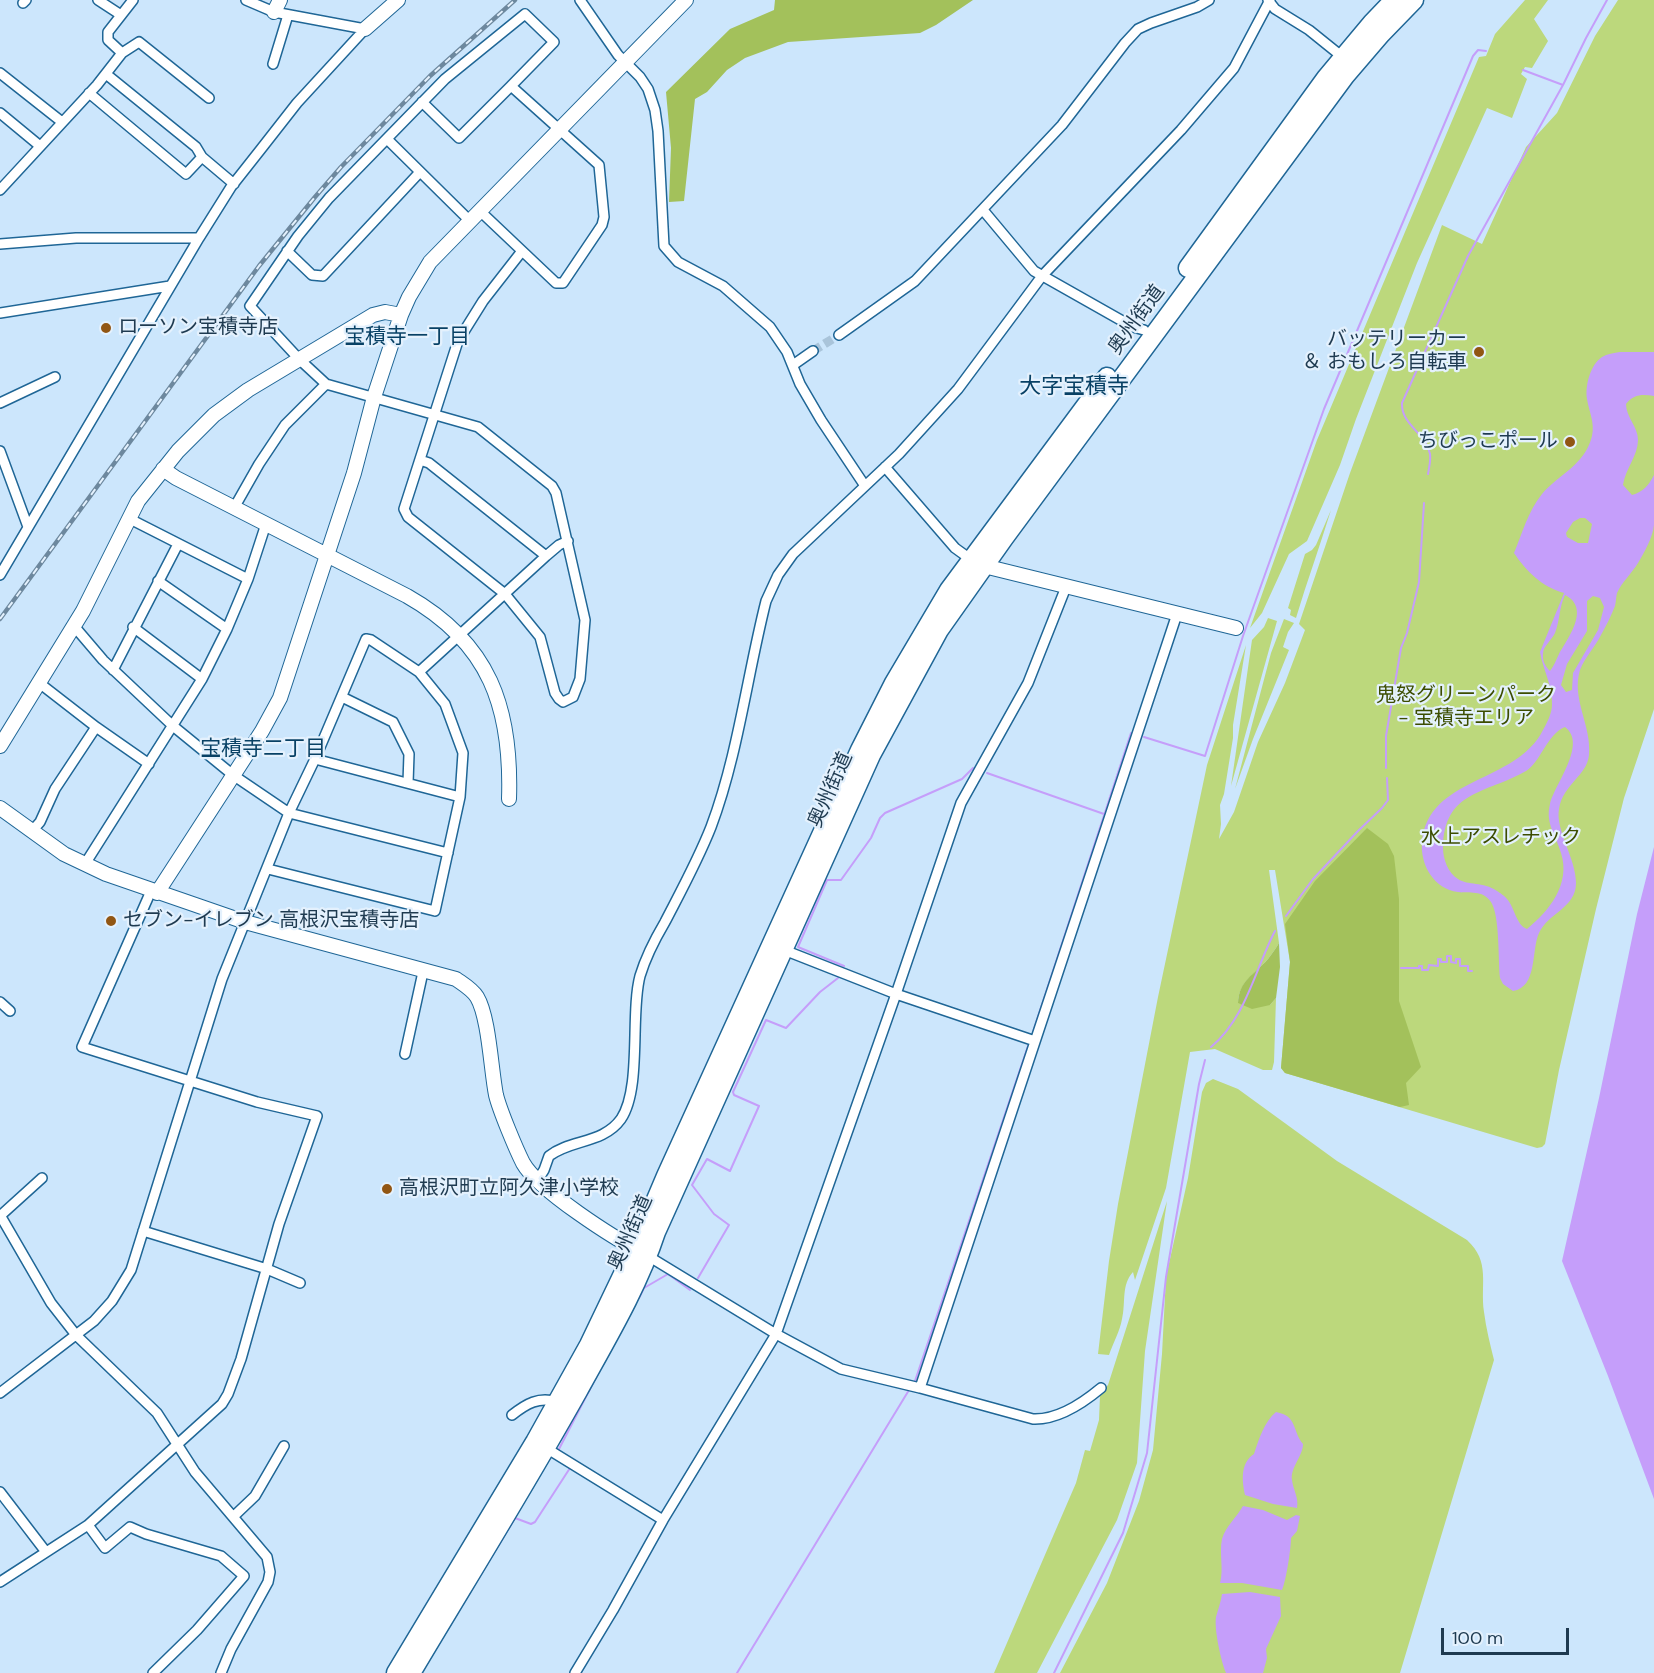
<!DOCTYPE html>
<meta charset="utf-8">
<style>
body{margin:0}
#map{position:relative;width:1654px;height:1673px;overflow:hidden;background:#cce6fc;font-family:"DM Sans",sans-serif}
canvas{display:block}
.scale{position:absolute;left:1441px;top:1628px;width:128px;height:27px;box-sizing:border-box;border:3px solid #1e3a50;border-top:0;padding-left:8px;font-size:18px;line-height:21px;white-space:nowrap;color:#1e3a50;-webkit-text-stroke:4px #e4f1fd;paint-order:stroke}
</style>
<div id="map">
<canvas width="1654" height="1673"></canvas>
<div class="scale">100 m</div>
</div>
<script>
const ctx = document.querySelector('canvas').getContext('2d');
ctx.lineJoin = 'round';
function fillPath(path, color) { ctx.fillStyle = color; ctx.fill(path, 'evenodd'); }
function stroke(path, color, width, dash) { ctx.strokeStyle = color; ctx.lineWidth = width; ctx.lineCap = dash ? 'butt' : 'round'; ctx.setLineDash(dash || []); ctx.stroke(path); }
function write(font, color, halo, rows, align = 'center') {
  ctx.font = font + ' "DM Sans","Noto Sans JP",sans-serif'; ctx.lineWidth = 4.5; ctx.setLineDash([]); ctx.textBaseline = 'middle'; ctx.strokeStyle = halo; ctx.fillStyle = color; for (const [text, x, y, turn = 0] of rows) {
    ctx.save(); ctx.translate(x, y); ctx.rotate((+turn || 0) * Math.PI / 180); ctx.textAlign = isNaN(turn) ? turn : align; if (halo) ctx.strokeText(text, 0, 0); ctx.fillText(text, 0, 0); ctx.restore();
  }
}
fillPath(new Path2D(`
 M1525,0H1548L1534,19L1548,41L1532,68L1525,67L1521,74L1527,79L1512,118L1487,108L1417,263L1356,419L1340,465L1307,541L1289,554L1262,613L1250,628L1317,440L1479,57L1486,56L1495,34Z
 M1618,0H1654V709L1624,798L1596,909L1559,1070L1545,1144L1542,1147L1537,1148L1285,1073L1281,1068L1290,962L1275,870H1269L1279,943C1276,948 1272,954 1268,959C1255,974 1239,981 1238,1003L1270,1005L1276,998L1274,1062L1272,1070H1263L1215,1049L1190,1052L1166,1188L1135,1280L1133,1272C1121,1285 1126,1302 1122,1319C1120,1331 1113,1343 1109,1355L1098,1354L1109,1261L1118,1204L1158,997L1207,765L1246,645L1233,725V738L1224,794L1220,805L1221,824L1219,839L1234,812L1258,742L1285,683L1305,630L1299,624L1350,473L1442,225L1482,244L1526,147L1557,113L1595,36Z
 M1331,510C1320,546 1307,581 1296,618L1290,615L1291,610L1288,608L1305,554L1312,550L1316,545Z
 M1268,618L1277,621L1231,786L1252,640L1264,627Z
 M1284,619L1294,623L1288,632L1283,647L1289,650L1253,739L1235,789L1271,653Z
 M1213,1079L1238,1089L1337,1161L1467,1240C1491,1262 1480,1284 1484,1312C1486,1328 1490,1344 1494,1360L1400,1673H1060L1107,1583L1139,1501L1153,1450L1162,1354L1166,1277L1188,1178L1202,1092L1206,1083Z
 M1167,1201L1145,1351L1137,1463L1117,1520L1037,1673H994L1076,1483L1085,1450L1090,1451L1099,1420L1100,1395L1108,1385Z`), '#bcd87c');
fillPath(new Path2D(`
 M775,0H973L936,25L920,33L788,42L745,58L727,70L707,92L695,99L684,201L669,202L671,148L666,92L730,29L774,10Z
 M1367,828L1388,844L1394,856L1399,899V1001L1421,1067L1406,1083L1409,1105L1400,1107L1285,1073L1281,1068L1290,962L1285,924L1315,881Z
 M1279,943L1280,967L1276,998L1270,1005L1252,1009L1238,1003C1239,980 1254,975 1268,959C1272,954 1276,948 1279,943Z`), '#a3c15b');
fillPath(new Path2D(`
 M1620,352H1654V396C1643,394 1633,394 1626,404C1626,417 1638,427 1638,440C1638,456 1625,469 1623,485L1632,495C1643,492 1649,485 1654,475C1654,492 1654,509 1654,525C1653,537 1644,553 1638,563C1632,573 1622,582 1617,593C1616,597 1616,602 1615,606C1611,616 1606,626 1601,635C1595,647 1585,657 1580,670C1571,699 1592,726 1589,755C1587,776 1563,784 1559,809C1555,830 1576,858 1576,883C1576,908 1548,913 1539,933C1531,950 1538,987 1513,991L1503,984L1500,978C1498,959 1500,916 1491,902C1482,889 1470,894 1458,892C1434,889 1420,865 1422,842C1428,776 1516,784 1543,730C1547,723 1552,713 1552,705C1553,686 1543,670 1540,652L1564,593C1542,587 1526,571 1514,553C1522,534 1528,511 1542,494C1559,474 1585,465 1592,436C1595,422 1589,412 1587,399C1585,386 1590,365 1602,357C1607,354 1614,353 1620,352ZM1580,518H1585L1592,524L1588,543H1578L1567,537L1566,533L1573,522ZM1565,595C1591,608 1568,638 1559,654C1556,660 1554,666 1550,671C1546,667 1542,661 1543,654C1543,646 1552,640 1555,633C1560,620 1559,608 1565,595ZM1593,596L1600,598L1604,607L1598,630L1573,673L1572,690L1566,692L1561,685L1567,664L1587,631V601ZM1565,727C1588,744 1554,785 1550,804C1545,824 1556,835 1561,853C1571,884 1549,911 1527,929C1516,925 1515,908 1507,899C1505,896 1500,893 1497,891C1483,881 1468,886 1458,879C1448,873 1443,859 1443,848C1444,790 1486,794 1526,771C1540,763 1547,734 1565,727Z
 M1654,847V1499L1608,1376L1562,1261L1599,1098L1637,914Z
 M1276,1412C1298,1416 1292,1431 1303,1444C1303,1456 1290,1468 1292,1480C1293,1490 1299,1497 1297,1508L1273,1504L1245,1495C1242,1481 1240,1463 1254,1454C1259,1439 1264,1422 1276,1412Z
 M1243,1506L1263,1510L1287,1520L1296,1515L1300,1516L1297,1531L1291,1538C1291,1549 1286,1581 1282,1590L1242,1583H1220C1224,1569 1219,1554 1222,1539C1226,1526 1236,1518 1243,1506Z
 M1250,1592L1280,1597L1281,1616L1266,1649L1267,1658L1263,1673H1226C1221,1661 1214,1629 1216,1617C1218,1609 1221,1602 1222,1594Z`), '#c59efa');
stroke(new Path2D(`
 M1523,70L1563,85
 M1428,474C1429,468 1431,461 1430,454C1426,433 1401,425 1402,403L1468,256L1563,85L1586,38L1607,0
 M1144,737L1205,756L1243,636L1324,409L1473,56L1478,50L1486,51
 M1386,768V736L1401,648L1407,633L1419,582L1424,503
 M987,773L1104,814
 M1286,916L1313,879L1358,831L1382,808L1388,800L1387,778
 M844,966L798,947L827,880H841L871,838L880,818L885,813L962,779L973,768
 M1401,968H1419V966H1422V970H1428L1429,965L1438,966V959H1441V962H1447V956H1451V962L1456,963V959H1460V966H1468V971H1472
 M1033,1032L1131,733
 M1211,1047C1246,1018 1255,969 1275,931
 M698,1278L729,1225L714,1214L692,1185L707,1159L730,1171L759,1106L734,1095L733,1092L766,1020L786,1028L820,992L838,978
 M639,1298L644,1288L668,1274L690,1290
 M915,1381L1028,1046
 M559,1449L606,1358
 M429,1660L515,1518L531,1524L535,1522L570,1468
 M737,1673L909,1390
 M1054,1673L1123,1533L1147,1453L1166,1277L1199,1084L1205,1060`), '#c59efa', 2);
stroke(new Path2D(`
 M813,351L839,335`), '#a9c4da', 9, [9, 4.5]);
const street = new Path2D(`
 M98,0L121,15
 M246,0L274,12L365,29
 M580,0L618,55L640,77L648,89L655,110L658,131L664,246L678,262L723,286L770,327L787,352L800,384L821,420L865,486
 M1268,0L1275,9L1309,30L1345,59
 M23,3L26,0
 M122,53L139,42L209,98
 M273,64L288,15
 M0,73L62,122
 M106,74L196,147L202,157L234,184
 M89,93L186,174L202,157
 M422,102L459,138L511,86
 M0,113L40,146
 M387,139L470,221
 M0,190L97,85L122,53L108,40V32L133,0
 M983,210L1034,271L1133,327L1144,330
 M480,211L556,283H563L602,225L604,217L599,165L511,86L554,42L525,14L445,79L329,198L298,236L250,306L299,359L326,384L478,427L552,486L556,493L585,620L580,679L573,697L563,702L559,699L555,693L540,637L505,594L408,517L404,509L458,341L483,301L522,251
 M0,244L76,238H199
 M287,251L312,275L323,276L420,172
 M0,313L170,286
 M839,335L915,281L1062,125L1125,43L1138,29L1151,23L1197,7L1209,0
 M793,365L813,351
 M0,403L55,377
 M0,451L28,527
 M420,460L429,463L546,556
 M885,467L955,548L973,561
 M234,508L259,464L285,425L326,384
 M0,575L199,238L231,187L261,149L297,103L365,29
 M248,579L266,524
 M158,581L227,629
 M74,626L103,660L173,726L233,775L289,813L448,853
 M133,627L202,679
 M113,670L178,544
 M419,672L546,556L559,545L568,541
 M38,682L96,727
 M342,697L393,722L409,754L408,783
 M315,759L460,797
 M32,831L40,822L55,789L96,727L149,764
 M85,864L202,679L227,629L248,579L128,518
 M784,950L896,994L1035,1041
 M0,1002L10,1011
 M405,1054L423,972
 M537,1181L544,1170L549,1156C571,1139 603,1144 621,1119C642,1088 630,1013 640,976C646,956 655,939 665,922C681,891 698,860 711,827C738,755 747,676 766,601L778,575L793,554L899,454L958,389L1042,276L1181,130L1234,68L1270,0
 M0,1215L51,1303L76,1335L157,1413L195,1472L267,1557L270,1572L268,1582L231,1649L221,1673
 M0,1216L42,1178
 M143,1231L267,1269L300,1283
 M648,1256L776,1334L841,1369L920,1388L1033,1419C1057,1420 1083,1403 1101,1388
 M920,1388L1177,614
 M0,1393L94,1321L112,1301L131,1270L222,979L289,813L315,759L366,639L371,640L419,672L445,704L463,753L460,797L435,911L268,869
 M512,1415C526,1404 539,1396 557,1402
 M546,1448L663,1520
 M0,1492L46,1552
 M234,1516L255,1496L284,1446
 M88,1525L105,1548L130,1527L146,1534L221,1556L244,1576L197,1630L153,1673
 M0,1582L88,1525L222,1404L228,1394L241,1359L279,1224L317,1116L257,1102L82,1047L151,891
 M575,1673L613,1610L663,1520L776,1334L896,994L961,803L1028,683L1066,587`);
const secondary = new Path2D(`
 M274,12L280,0
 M365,29L398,0
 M163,469L176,478L407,596C490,643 512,708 509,799
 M984,566L1236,628
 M0,746L83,611L138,501L178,451L214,415L248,390L373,315L385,312L401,315L409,297L430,262L686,0
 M0,808L64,854L106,874L245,922L456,979C463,984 472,989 477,997C489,1017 491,1070 496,1095C500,1111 516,1149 523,1163C538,1190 615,1239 643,1253
 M157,893L262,731L280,698L354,473L374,397L401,315`);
const highway = new Path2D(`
 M1188,268L1326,78L1372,23L1394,0
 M396,1673L535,1442L589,1345L635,1249L666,1176L860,750L894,683L949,590L1107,377
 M411,1673C467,1579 525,1486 578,1391C606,1340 638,1287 656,1232L871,755L939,630L1004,538L1345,76L1381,34L1414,0`);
stroke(street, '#1f6696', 12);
stroke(secondary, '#1f6696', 16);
stroke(highway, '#1f6696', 21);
stroke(street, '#fff', 9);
stroke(secondary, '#fff', 14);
stroke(highway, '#fff', 18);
const rail = new Path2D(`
 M0,619L259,266L315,197L341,167L430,76L515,0`);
stroke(rail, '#6d889e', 4.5);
stroke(rail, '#e4f1fd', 2, [7]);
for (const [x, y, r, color] of [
 [106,328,6,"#915613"],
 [1479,352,6,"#915613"],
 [1570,442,6,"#915613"],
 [111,921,6,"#915613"],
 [387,1189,6,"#915613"]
]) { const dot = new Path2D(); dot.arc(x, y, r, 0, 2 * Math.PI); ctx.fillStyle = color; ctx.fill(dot); stroke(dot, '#e4f1fd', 2); }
write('20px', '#1e3a50', '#e4f1fd', [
 ["奥州街道",1137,320,-54],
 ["奥州街道",831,790,-66],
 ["奥州街道",631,1233,-66]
]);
write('20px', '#1e3a50', '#e4f1fd', [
 ["ローソン宝積寺店",118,328],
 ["バッテリーカー",1467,340,"right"],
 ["＆ おもしろ自転車",1467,363,"right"],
 ["ちびっこポール",1558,442,"right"],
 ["セブン-イレブン 高根沢宝積寺店",123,921],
 ["高根沢町立阿久津小学校",399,1189]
], 'left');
write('20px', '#3c4d00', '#e4f1fd', [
 ["鬼怒グリーンパーク",1466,696],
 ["- 宝積寺エリア",1466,719],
 ["水上アスレチック",1501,838]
]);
write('21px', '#084165', '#e4f1fd', [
 ["宝積寺一丁目",407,337],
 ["宝積寺二丁目",263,749]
]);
write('22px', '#084165', '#e4f1fd', [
 ["大字宝積寺",1074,387]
]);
</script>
